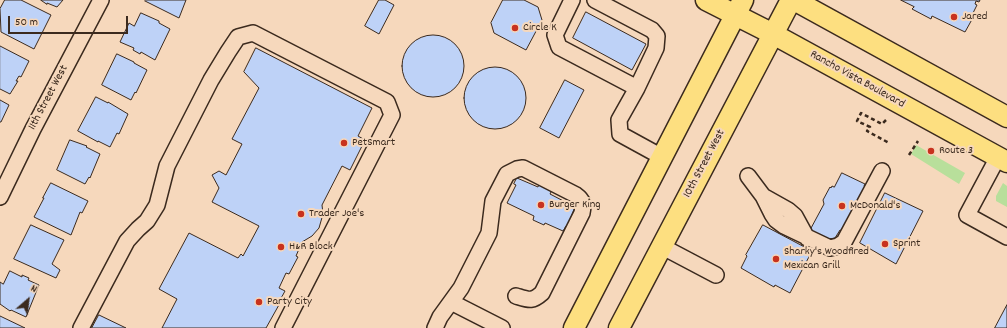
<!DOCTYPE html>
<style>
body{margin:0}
#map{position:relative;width:1007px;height:328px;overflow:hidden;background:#f6d8bc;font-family:Dekko,sans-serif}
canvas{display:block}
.north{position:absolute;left:8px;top:280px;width:40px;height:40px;-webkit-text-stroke:3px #f6d8bc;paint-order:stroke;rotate:28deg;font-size:11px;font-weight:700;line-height:16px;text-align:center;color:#3b2a1e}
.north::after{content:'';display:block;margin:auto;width:14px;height:18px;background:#3b2a1e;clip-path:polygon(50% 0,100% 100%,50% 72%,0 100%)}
.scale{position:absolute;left:8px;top:16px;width:120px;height:18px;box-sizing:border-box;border:2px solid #3b2a1e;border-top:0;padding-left:5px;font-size:12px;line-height:14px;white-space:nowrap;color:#3b2a1e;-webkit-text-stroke:3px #f6d8bc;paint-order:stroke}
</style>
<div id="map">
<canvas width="1007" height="328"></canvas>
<div class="north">N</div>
<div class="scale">50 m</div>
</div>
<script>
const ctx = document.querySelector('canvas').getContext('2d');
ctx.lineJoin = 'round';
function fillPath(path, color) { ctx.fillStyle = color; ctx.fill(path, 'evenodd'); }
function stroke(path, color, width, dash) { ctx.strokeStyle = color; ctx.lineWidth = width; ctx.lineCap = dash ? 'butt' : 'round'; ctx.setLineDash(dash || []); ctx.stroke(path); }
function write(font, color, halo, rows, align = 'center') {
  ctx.font = font + ' Dekko,sans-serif'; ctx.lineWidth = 4; ctx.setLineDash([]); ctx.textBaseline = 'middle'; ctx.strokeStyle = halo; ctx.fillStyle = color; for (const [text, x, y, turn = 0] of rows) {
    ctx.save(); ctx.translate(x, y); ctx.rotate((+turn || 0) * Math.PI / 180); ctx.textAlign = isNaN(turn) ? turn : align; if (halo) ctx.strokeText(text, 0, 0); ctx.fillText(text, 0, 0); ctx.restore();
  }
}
fillPath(new Path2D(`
 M916,145L965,173L959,184L911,154Z
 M1003,183L1007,186V207L996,201V196Z`), '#b8df9b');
const building = new Path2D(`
 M5,0H21L51,15L34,49L1,32L0,9Z
 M41,0H63L57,7L47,3V4Z
 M146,0H186L179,18L145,1Z
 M379,0H385L394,5L379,34L365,26Z
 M503,0H524L538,7L542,20L526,50L494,33L491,23Z
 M901,0H980L979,2L976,1L975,4L977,5L973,13L975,14L965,32L932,16L931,19L912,9L914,7Z
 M586,12L646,44L632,70L573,38Z
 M141,13L159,21V23L170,29L155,60L141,52L140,54L133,50L134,48L120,42L129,23L134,26Z
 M402 66a31 31 0 1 1 62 0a31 31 0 1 1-62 0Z
 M0,46L29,61L21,77L19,76L16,81H18L10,94L0,89Z
 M256,48L372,108L358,136L365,140L350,170L342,166L322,205L323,214L319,228L312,236L302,242L296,256L298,257L289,274L286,273L279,288L285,291L279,302L280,303L266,328H162L177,299L159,289L189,233L238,258L241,254L243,256L259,226L212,202L219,188L212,175L219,171L226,175L242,144L232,139L259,88L244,72Z
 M117,54L134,62V63L147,70L136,93L135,92L131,100L102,85Z
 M464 98a31 31 0 1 1 62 0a31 31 0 1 1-62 0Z
 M565,80L584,90L559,138L540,128Z
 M96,97L108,103V102L128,114L119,134L117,133L110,147L98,141V142L78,131Z
 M0,100L9,105L1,122H0Z
 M70,140L87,146L86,147L100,154L90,178L89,177L85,184L57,170Z
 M842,173L865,184L864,186L865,187L846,233L840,230L835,238L829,239L828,242L824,237L810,230L824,204L823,200L830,187L831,188L832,186L834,187Z
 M517,178L538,187L539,184L552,190L550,194L575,207L567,227L566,226L563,231L545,223L544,225L533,220L534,216L507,203L516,185L514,184Z
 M51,183L88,201L82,213L80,212L71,235L34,217L44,198H43Z
 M885,193L923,211L896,264L860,243Z
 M31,225L64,240L52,264L60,270L56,278L14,259Z
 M763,225L812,251L790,293L775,285L774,287L741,268L747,256L746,255Z
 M10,271L22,277V275L29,278L28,280L39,285L26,317L11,310L10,311L0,304V282L3,284Z
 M1007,305V328H995Z
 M99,315L126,328H92Z
 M0,316L25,328H0Z`);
fillPath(building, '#bed2f7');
stroke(building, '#3b2a1e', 1);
const minor = new Path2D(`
 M572,0L555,35L559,47L637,88
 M595,0L652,30L657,36L656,48L637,88L619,120L620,134L662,157
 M998,157L967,215L1007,237
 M748,176L763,196L772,214L776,220L784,226L830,248L838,246L844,242L882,171
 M763,196L788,210L795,216L807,238
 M0,197L33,129L101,0
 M661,246L716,275
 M451,302L502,328
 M81,328L127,241L138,229L147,221L157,205L167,166L211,80L228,52L238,37L253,33L387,102L392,115L283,328
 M435,328L440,317L461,288L489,233L493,201L507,174L517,169L523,168L576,195C583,200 584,204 582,213L542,293C532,302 529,300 516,296`);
const major = new Path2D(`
 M706,0L773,34L1007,162
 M794,0L1007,117
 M574,328L743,0
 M619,328L791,0`);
stroke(minor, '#3b2a1e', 18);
stroke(major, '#3b2a1e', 23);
stroke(new Path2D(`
 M886,120L882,124L861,113L857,121L870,127L867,131L889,143
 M909,155L918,141`), '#3b2a1e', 2.5, [4, 3]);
stroke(minor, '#f6d8bc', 15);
stroke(major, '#fddf80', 20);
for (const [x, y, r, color] of [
 [954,17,4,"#c8321e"],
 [515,28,4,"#c8321e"],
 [344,143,4,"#c8321e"],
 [931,151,4,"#c8321e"],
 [541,205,4,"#c8321e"],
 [842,206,4,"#c8321e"],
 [301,214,4,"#c8321e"],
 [885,244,4,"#c8321e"],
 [281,247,4,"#c8321e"],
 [776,259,4,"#c8321e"],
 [259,302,4,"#c8321e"]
]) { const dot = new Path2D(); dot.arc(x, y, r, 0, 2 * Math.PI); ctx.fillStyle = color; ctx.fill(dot); stroke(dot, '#f6d8bc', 1.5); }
write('12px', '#3b2a1e', '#f6d8bc', [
 ["Jared",962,17],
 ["Circle K",523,28],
 ["PetSmart",352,143],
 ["Route 3",939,151],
 ["Burger King",549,205],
 ["McDonald's",850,206],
 ["Trader Joe's",309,214],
 ["Sprint",893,244],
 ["H&R Block",289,247],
 ["Sharky's Woodfired",784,252],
 ["Mexican Grill",784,266],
 ["Party City",267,302]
], 'left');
write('12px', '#3b2a1e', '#f6d8bc', [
 ["Rancho Vista Boulevard",857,80,29],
 ["11th Street West",49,98,-62],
 ["10th Street West",705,164,-62]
]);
</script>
